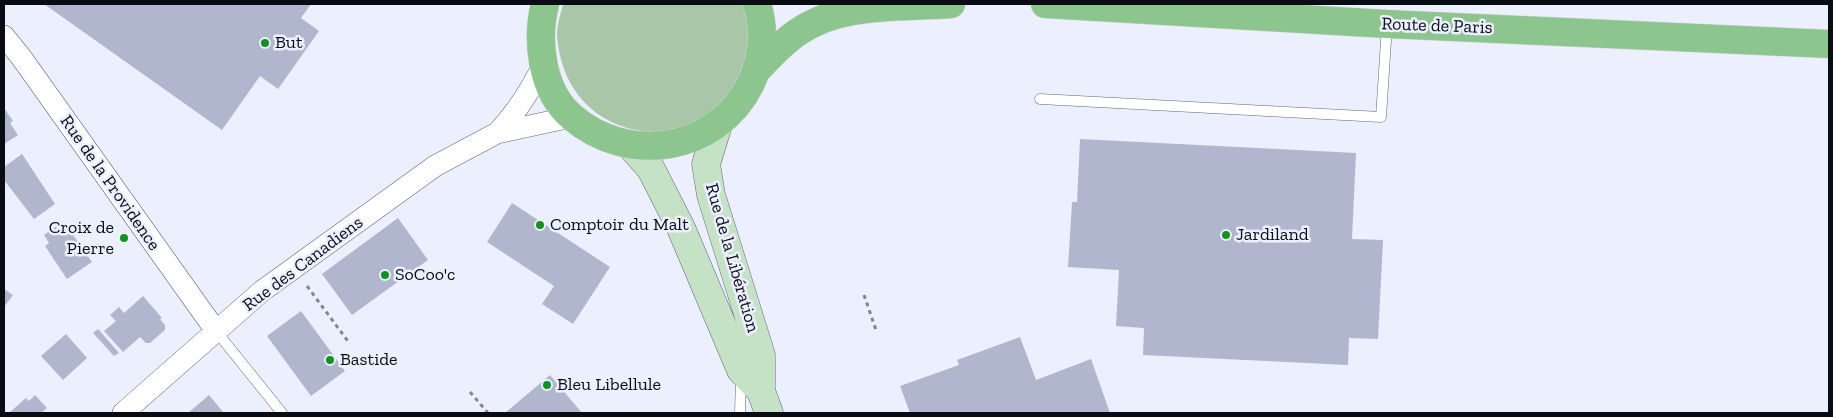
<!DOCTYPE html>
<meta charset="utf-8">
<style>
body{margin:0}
#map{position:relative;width:1833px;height:417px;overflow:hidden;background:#ebeffe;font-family:"Zilla Slab",serif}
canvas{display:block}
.frame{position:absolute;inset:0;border:5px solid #0a0c14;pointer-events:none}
</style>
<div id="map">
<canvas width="1833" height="417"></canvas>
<div class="frame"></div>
</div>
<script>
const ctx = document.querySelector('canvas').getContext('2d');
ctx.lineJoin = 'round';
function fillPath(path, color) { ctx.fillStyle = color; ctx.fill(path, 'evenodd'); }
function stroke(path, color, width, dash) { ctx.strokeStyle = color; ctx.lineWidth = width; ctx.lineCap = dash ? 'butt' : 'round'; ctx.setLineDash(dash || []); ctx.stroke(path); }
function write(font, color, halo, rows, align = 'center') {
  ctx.font = font + ' "Zilla Slab",serif'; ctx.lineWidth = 5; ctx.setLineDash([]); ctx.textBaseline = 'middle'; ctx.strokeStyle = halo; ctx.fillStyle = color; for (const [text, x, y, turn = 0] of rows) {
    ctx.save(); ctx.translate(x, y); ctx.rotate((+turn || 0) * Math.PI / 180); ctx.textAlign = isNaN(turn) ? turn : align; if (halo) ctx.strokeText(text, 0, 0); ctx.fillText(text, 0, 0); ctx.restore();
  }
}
fillPath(new Path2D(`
 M563,4H744C749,20 752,38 748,56C739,96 698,134 656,132C598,131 560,90 557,34C557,24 561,13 563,4Z`), '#a9c6a8');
fillPath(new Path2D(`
 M44,4H311L301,18L319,31L278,89L260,76L222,130Z
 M4,108L13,121L10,123L18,135L4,144Z
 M1080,139L1356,153L1352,239L1383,240L1378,339L1349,338L1348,365L1143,355L1144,328L1116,326L1119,270L1068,267L1072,202H1077Z
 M22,154L55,204L34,219L4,180V167Z
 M512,203L610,267L573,324L542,304L554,286L487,242Z
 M398,218L428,260L352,315L322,274Z
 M58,225L63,233L69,229L92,262L67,279L45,246L49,243L44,235Z
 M4,289L13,295L4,307Z
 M143,296L162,318L160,319L165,325V330L150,343H146L140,337L123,352L104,331L116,321L110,315L119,307L124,313Z
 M301,311L345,371L311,396L267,336Z
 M98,329L119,353L114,356L93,333Z
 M66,334L87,358L63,380L41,356Z
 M1020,337L1036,380L1091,359L1110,413H910L900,386L959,365L957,360Z
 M550,375L582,413H505Z
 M35,395L47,408L41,413H9L26,398L29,401Z
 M209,395L224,413H188Z`), '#b0b6ce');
const lane = new Path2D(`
 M1040,99L1381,117L1387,25
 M216,331L282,413
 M740,413L741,376`);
const street = new Path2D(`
 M4,36L21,57L216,331
 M497,133C517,112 531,90 544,63
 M123,413L262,291L435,166L497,133L571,117`);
const secondary = new Path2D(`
 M718,125L706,164L711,195L761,355V391L769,413
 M630,145L651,169L681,228L741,370L761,391`);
const primary = new Path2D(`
 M545,4C536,40 541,91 572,117C628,165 716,152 750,85C762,60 766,31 757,4
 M1045,4L1387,24L1829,44
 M758,69C770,56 783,42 798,32C841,2 901,8 951,4`);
stroke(lane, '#60657b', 11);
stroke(street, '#60657b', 22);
stroke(secondary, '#60657b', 29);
stroke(primary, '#d3d3d5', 29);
stroke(new Path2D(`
 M307,286L350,344
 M864,295L876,330
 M470,392L488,413`), '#838692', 3, [4, 4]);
stroke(lane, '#fff', 10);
stroke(street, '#fff', 21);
stroke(secondary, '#c5e2c6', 28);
stroke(primary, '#8cc58d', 28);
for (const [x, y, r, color] of [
 [265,43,5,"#149120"],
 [540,225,5,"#149120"],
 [1226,235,5,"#149120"],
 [124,238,5,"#149120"],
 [385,275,5,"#149120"],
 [330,360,5,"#149120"],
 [547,385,5,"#149120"]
]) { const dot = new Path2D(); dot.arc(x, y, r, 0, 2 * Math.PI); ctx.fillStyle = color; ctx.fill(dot); stroke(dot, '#ebeffe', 2); }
write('18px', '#0a0c14', '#ebeffe', [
 ["Route de Paris",1437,26,2],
 ["Rue de la Providence",110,183,55],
 ["Rue de la Libération",732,258,74],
 ["Rue des Canadiens",303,264,-37]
]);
write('18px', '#0a0c14', '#ebeffe', [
 ["But",275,43],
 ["Comptoir du Malt",550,225],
 ["Croix de",114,228,"right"],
 ["Pierre",114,249,"right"],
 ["Jardiland",1236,235],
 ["SoCoo'c",395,275],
 ["Bastide",340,360],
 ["Bleu Libellule",557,385]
], 'left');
</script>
